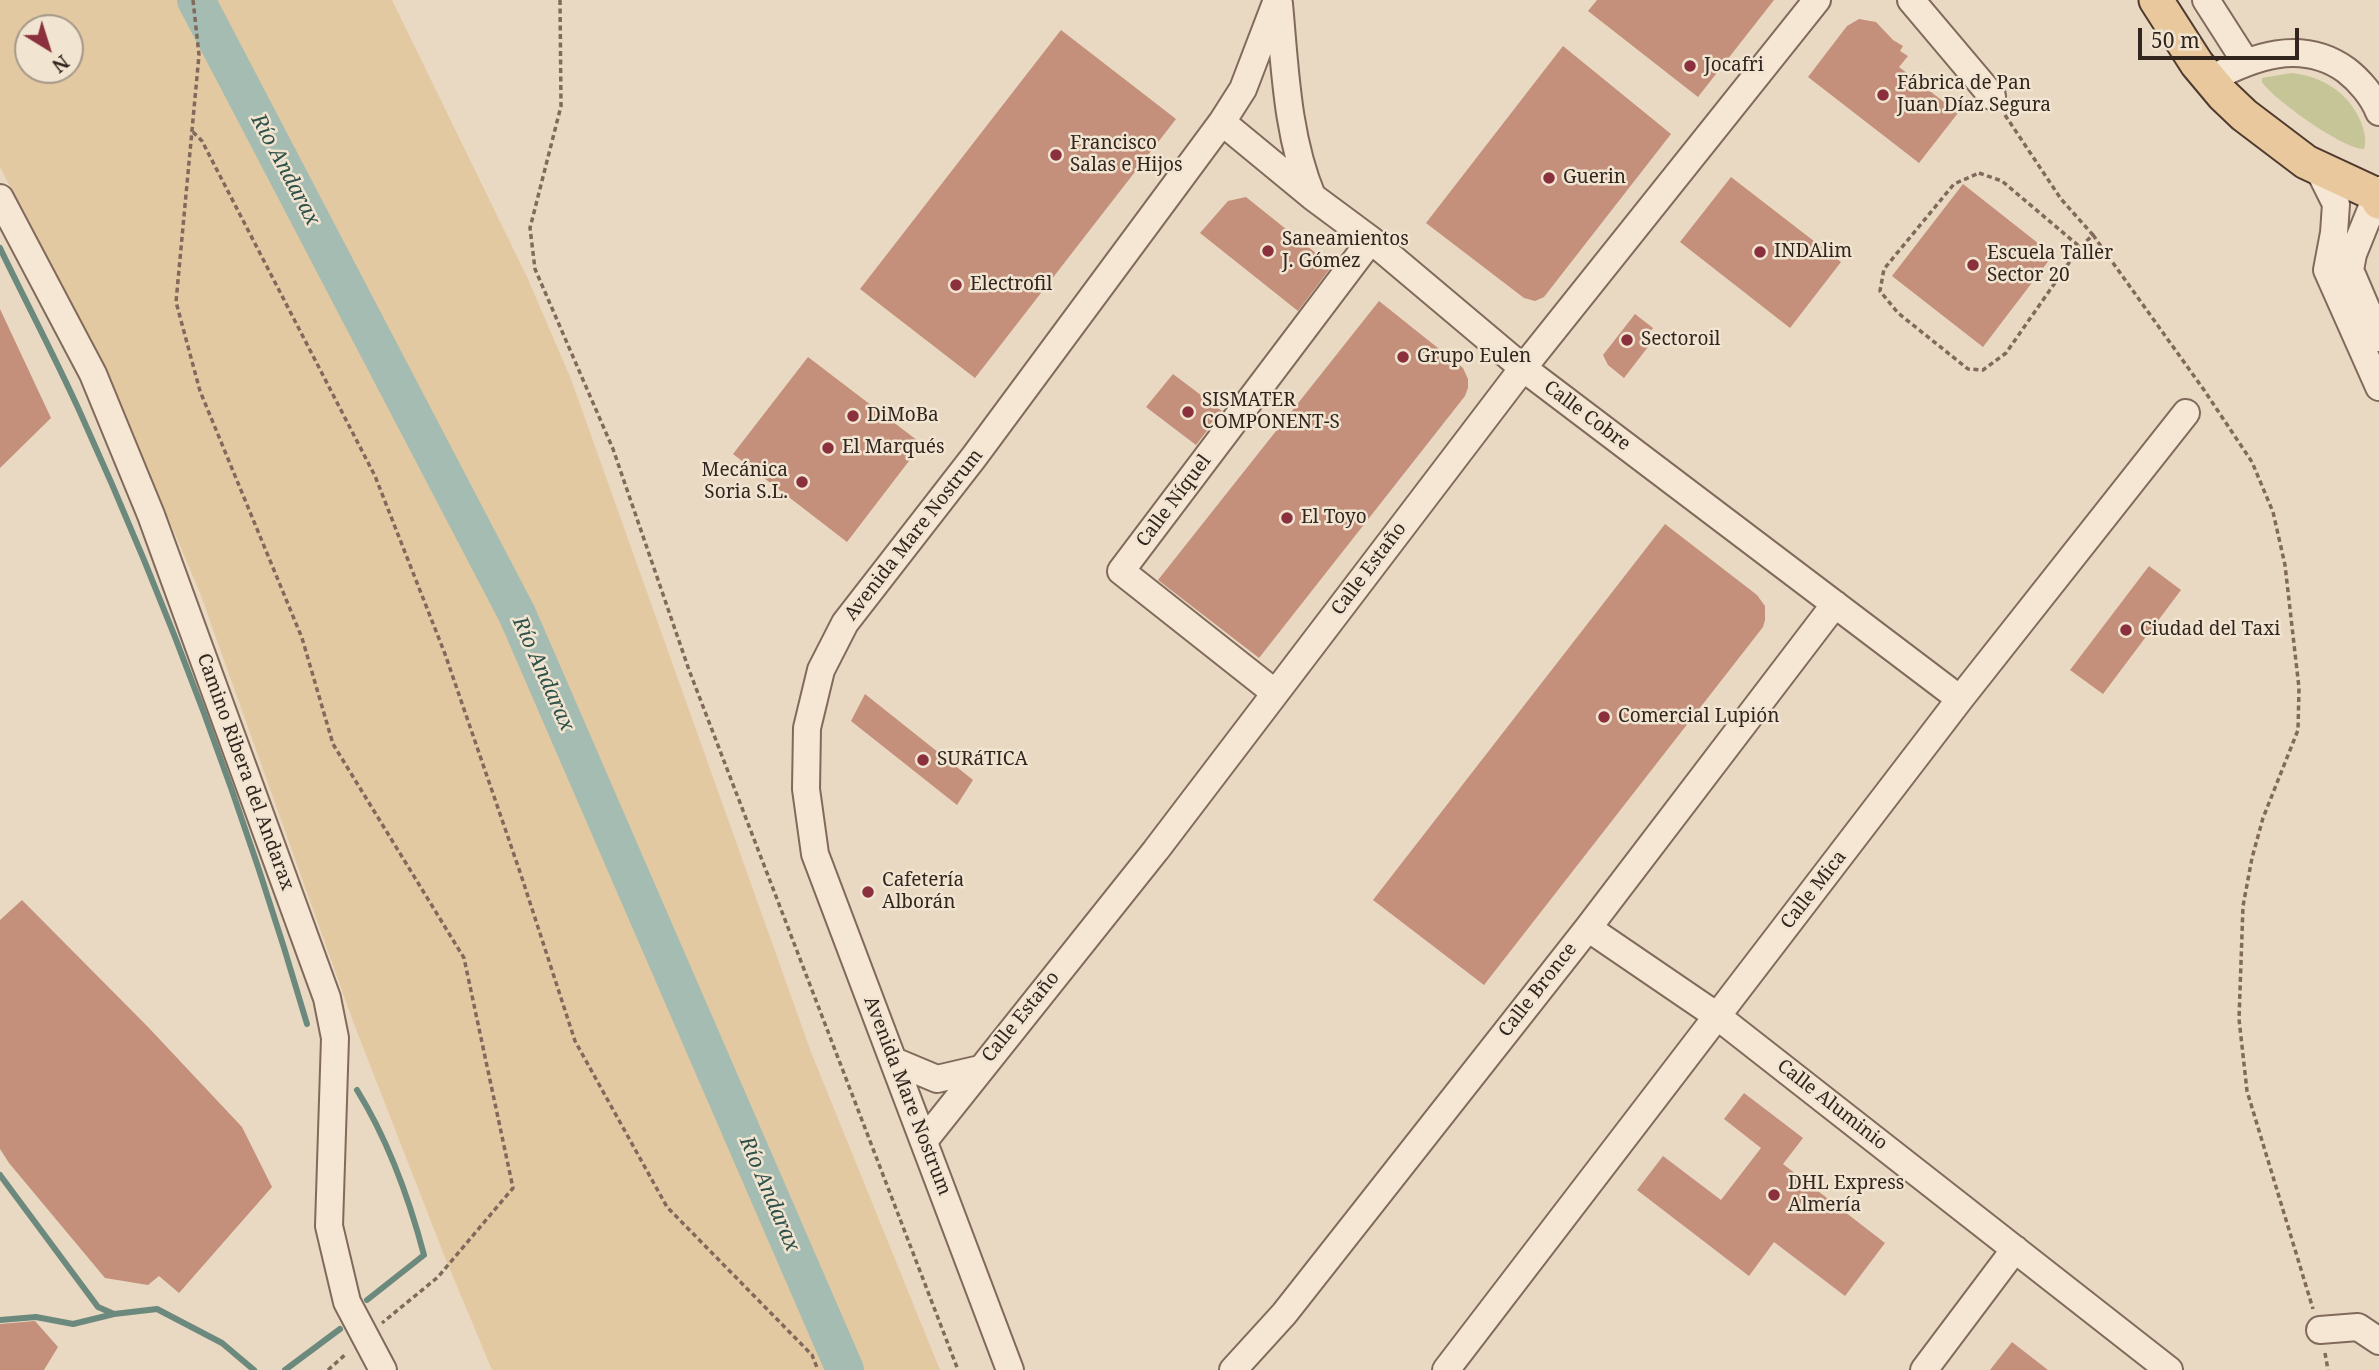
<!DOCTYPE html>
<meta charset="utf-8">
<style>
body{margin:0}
#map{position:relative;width:2379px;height:1370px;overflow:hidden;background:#e9d8c2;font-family:"Noto Serif",serif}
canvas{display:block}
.north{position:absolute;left:14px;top:14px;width:70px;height:70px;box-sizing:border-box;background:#f1e4d1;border:2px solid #a59889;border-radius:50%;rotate:142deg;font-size:19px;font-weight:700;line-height:28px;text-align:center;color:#32251e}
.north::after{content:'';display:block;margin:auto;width:24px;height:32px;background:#8a313d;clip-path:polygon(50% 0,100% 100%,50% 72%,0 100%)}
.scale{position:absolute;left:2138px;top:28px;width:161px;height:32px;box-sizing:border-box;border:4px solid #32251e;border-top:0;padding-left:9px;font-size:21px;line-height:24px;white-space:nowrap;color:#32251e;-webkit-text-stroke:5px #f1e4d1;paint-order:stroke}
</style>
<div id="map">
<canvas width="2379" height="1370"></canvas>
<div class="north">N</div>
<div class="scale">50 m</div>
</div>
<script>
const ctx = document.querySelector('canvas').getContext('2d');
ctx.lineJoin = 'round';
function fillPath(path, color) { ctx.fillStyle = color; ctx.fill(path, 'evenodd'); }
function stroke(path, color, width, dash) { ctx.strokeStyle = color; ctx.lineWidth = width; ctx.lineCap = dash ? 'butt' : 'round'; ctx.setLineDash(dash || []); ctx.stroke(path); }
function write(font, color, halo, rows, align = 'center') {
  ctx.font = font + ' "Noto Serif",serif'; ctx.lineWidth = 5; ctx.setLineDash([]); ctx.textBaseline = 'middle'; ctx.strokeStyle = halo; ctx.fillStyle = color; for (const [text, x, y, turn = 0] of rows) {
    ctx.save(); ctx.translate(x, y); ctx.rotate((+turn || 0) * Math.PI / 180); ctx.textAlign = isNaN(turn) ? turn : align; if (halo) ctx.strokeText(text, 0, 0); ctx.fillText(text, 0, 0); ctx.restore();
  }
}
fillPath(new Path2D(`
 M2291,73C2322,76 2348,92 2361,122C2364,131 2367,140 2364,149C2344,150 2273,99 2262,82V78Z`), '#c6c597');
fillPath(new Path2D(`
 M0,0H392L527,277L571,379L811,1052L940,1370H492L444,1255L354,1024L200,593L105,368L0,167ZM28,28H70V70H28Z`), '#e3c9a1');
stroke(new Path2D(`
 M0,248C26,302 54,355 79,410C169,608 246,815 307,1024
 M357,1090C388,1140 409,1198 424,1255L367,1300
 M0,1175L98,1307L114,1314L157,1309L222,1343L254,1370
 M0,1320L36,1317L73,1324L114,1314
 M285,1370L340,1329`), '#6c897e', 6);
stroke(new Path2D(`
 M196,0L517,614L845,1370`), '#a4bcb2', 38);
fillPath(new Path2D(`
 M1597,0H1774L1698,97L1588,11Z
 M1859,19L1876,22L1893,40L1903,46L1900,51L1908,56L1899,67L1958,113L1919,163L1808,77L1847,26Z
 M1061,30L1176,119L975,378L860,289Z
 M1563,46L1671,134L1544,297L1535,301L1524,298L1426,223Z
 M1731,177L1841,262L1790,328L1680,242Z
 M1963,184L2053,255L1983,347L1892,276Z
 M1246,197L1332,266L1298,311L1200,233L1228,201Z
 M1379,301L1463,368L1468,379V388L1465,396L1259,658L1158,580Z
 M0,309L51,418L0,468Z
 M1635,314L1653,328L1645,339L1651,343L1624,378L1608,365L1603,355Z
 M808,357L922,444L847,542L733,454Z
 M1173,374L1222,411L1196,445L1146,407Z
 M1665,524L1757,595L1765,606V620L1763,627L1484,985L1373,900Z
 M2149,566L2181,590L2103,694L2070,670Z
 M865,694L973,780L957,805L851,721Z
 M22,900L148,1027L242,1127L272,1187L179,1293L159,1276L148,1285L105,1278L9,1163L0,1149V920Z
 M1744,1093L1803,1138L1783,1164L1885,1243L1845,1296L1774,1242L1749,1276L1637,1190L1663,1156L1721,1200L1761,1148L1724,1119Z
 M35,1321L58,1347L44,1370H0V1324Z
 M2012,1342L2048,1370H1990Z`), '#c4907b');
const minor = new Path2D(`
 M1911,0L1992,96
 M2206,0L2245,61
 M1279,4C1285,68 1287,136 1312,196
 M2209,80C2252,57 2301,38 2346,70C2359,80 2373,96 2379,112
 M1222,122L1313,197L1371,240L1523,368L1960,699
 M2319,170L2336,204L2334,233L2327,270L2379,387
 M2379,190L2353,254L2350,270L2379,338
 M0,198L93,374L151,515L327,998L335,1038L329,1226L347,1302L383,1370
 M1274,692L1121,571L1371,240
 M1588,928L1717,1016L2169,1370
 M894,1061L937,1079L980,1069
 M924,1141L1156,850L1523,368L1817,0
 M2320,1330L2358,1327L2379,1341
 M1010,1370L815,854L806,789L807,728L821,670L845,623L974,457L1222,122L1243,89L1277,0
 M1233,1370L1284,1314L1588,928L1835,604
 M1446,1370L1960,699L2186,413
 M1924,1370L2015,1249`);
const major = new Path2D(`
 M2156,0L2197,64L2223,95L2244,115L2306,162L2377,195L2379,202`);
stroke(minor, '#816a5b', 30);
stroke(major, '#4f3a2f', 37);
stroke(new Path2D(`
 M193,0L199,55L176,302L200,391L302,638L333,744L464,958L513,1188L438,1277L382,1323
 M560,0L561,106L530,228L535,269L613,449L689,670L958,1370
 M2005,115L2061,199L2093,235L2080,247
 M193,132L202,141L375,476L445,654L521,875L575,1041L667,1207L812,1355L818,1370
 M1979,173L2002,181L2080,247L2006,353L1983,370L1968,369L1898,313L1880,291L1884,269L1954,184Z
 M2093,235L2204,390L2252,462L2273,512L2285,565L2299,688L2298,730L2263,818L2252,858L2243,906L2239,1019L2247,1091L2313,1309
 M2325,1353L2328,1370
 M328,1370L347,1353`), '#816a5b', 3.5, [5, 3.5]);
stroke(minor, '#f5e7d4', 26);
stroke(major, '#e9c89d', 33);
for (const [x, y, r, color] of [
 [1690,66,7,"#8a313d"],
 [1883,95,7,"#8a313d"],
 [1056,155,7,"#8a313d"],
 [1549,178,7,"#8a313d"],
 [1268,251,7,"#8a313d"],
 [1760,252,7,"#8a313d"],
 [1973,265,7,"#8a313d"],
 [956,285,7,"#8a313d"],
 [1627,340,7,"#8a313d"],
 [1403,357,7,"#8a313d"],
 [1188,412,7,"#8a313d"],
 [853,416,7,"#8a313d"],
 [828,448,7,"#8a313d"],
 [802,482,7,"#8a313d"],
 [1287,518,7,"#8a313d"],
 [2126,630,7,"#8a313d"],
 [1604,717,7,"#8a313d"],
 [923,760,7,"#8a313d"],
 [868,892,7,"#8a313d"],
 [1774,1195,7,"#8a313d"]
]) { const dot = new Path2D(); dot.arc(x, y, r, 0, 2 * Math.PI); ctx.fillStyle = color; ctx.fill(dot); stroke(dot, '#f1e4d1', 2.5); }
write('19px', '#32251e', '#f1e4d1', [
 ["Jocafri",1704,66],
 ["Fábrica de Pan",1897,84],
 ["Juan Díaz Segura",1897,106],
 ["Francisco",1070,144],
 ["Salas e Hijos",1070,166],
 ["Guerin",1563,178],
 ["Saneamientos",1282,240],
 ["J. Gómez",1282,262],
 ["INDAlim",1774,252],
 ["Escuela Taller",1987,254],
 ["Sector 20",1987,276],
 ["Electrofil",970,285],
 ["Sectoroil",1641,340],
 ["Grupo Eulen",1417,357],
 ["SISMATER",1202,401],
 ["COMPONENT-S",1202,423],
 ["DiMoBa",867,416],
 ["El Marqués",842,448],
 ["Mecánica",788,471,"right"],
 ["Soria S.L.",788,493,"right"],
 ["El Toyo",1301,518],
 ["Ciudad del Taxi",2140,630],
 ["Comercial Lupión",1618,717],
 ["SURáTICA",937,760],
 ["Cafetería",882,881],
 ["Alborán",882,903],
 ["DHL Express",1788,1184],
 ["Almería",1788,1206]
], 'left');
write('19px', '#32251e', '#f1e4d1', [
 ["Calle Cobre",1587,416,37],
 ["Calle Níquel",1174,501,-53],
 ["Avenida Mare Nostrum",914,535,-52],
 ["Calle Estaño",1369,569,-53],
 ["Camino Ribera del Andarax",245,772,70],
 ["Calle Mica",1814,890,-52],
 ["Calle Bronce",1538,990,-52],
 ["Calle Estaño",1021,1017,-51],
 ["Avenida Mare Nostrum",907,1096,69],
 ["Calle Aluminio",1832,1105,38]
]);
write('italic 21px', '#2e514a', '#f1e4d1', [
 ["Río Andarax",285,170,62],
 ["Río Andarax",543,674,66],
 ["Río Andarax",769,1194,67]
]);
</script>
